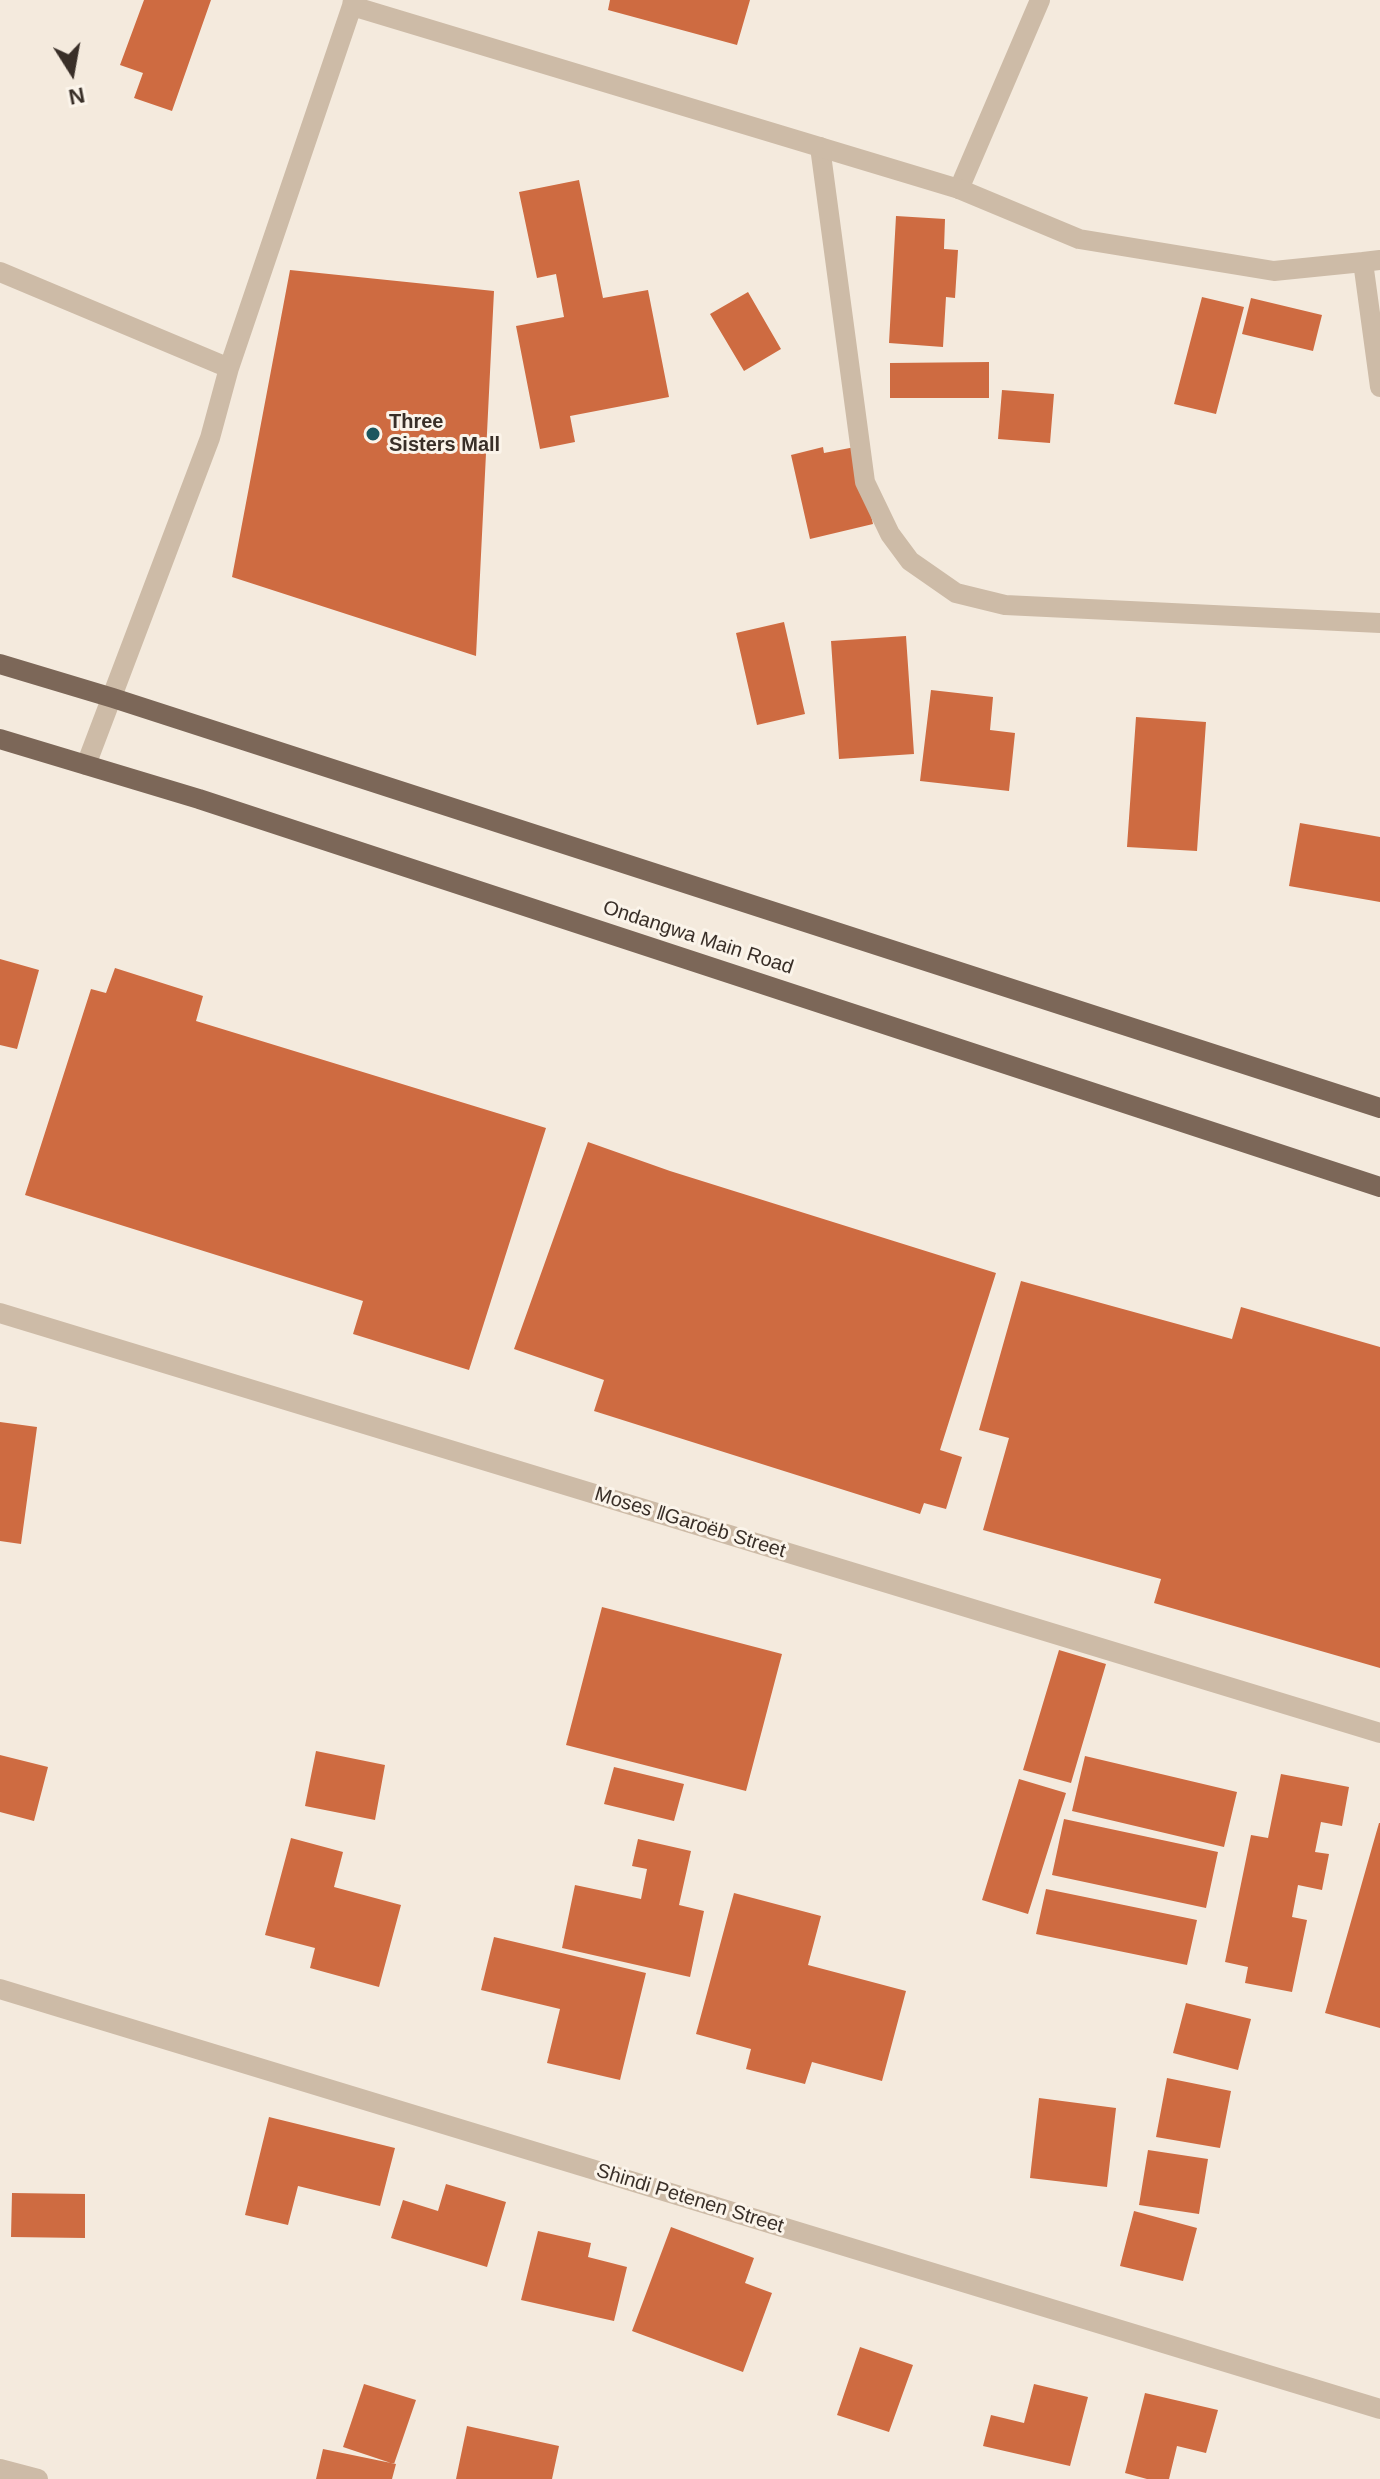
<!DOCTYPE html>
<meta charset="utf-8">
<style>
body{margin:0}
#map{position:relative;width:1380px;height:2479px;overflow:hidden;background:#f4eadd;font-family:Helvetica,sans-serif}
canvas{display:block}
.north{position:absolute;left:32px;top:32px;width:80px;height:80px;-webkit-text-stroke:6px #fbf4ea;paint-order:stroke;rotate:169deg;font-size:22px;font-weight:700;line-height:32px;text-align:center;color:#392f28}
.north::after{content:'';display:block;margin:auto;width:28px;height:36px;background:#392f28;clip-path:polygon(50% 0,100% 100%,50% 72%,0 100%)}
</style>
<div id="map">
<canvas width="1380" height="2479"></canvas>
<div class="north">N</div>
</div>
<script>
const ctx = document.querySelector('canvas').getContext('2d');
ctx.lineJoin = 'round';
function fillPath(path, color) { ctx.fillStyle = color; ctx.fill(path, 'evenodd'); }
function stroke(path, color, width, dash) { ctx.strokeStyle = color; ctx.lineWidth = width; ctx.lineCap = dash ? 'butt' : 'round'; ctx.setLineDash(dash || []); ctx.stroke(path); }
function write(font, color, halo, rows, align = 'center') {
  ctx.font = font + ' Helvetica,sans-serif'; ctx.lineWidth = 6; ctx.setLineDash([]); ctx.textBaseline = 'middle'; ctx.strokeStyle = halo; ctx.fillStyle = color; for (const [text, x, y, turn = 0] of rows) {
    ctx.save(); ctx.translate(x, y); ctx.rotate((+turn || 0) * Math.PI / 180); ctx.textAlign = isNaN(turn) ? turn : align; if (halo) ctx.strokeText(text, 0, 0); ctx.fillText(text, 0, 0); ctx.restore();
  }
}
fillPath(new Path2D(`
 M144,0H211L172,111L134,98L143,73L120,65Z
 M610,0H750L737,45L608,10Z
 M579,180L603,298L648,290L669,397L570,416L575,442L540,449L516,326L564,317L556,274L537,278L519,192Z
 M896,216L945,219L944,249L958,250L955,298L946,297L943,347L889,343Z
 M290,270L494,291L476,656L232,577Z
 M748,292L781,349L744,371L710,314Z
 M1202,297L1244,307L1216,414L1174,404Z
 M1251,298L1322,315L1313,351L1242,334Z
 M989,362V398H890V363Z
 M1002,390L1054,394L1050,443L998,439Z
 M823,447L824,453L855,447L873,524L810,539L791,455Z
 M784,622L805,714L757,725L736,633Z
 M906,636L914,754L839,759L831,641Z
 M931,690L993,697L990,730L1015,733L1009,791L920,781Z
 M1136,717L1206,722L1197,851L1127,847Z
 M1300,823L1380,837V902L1289,886Z
 M0,959L39,970L17,1049L0,1045Z
 M115,968L203,996L196,1021L546,1128L469,1370L353,1334L363,1301L25,1195L91,989L106,993Z
 M588,1142L670,1171L996,1273L940,1450L962,1457L946,1509L924,1503L920,1514L594,1411L604,1380L514,1349Z
 M1021,1281L1232,1339L1241,1307L1380,1347V1668L1154,1603L1161,1579L983,1530L1009,1438L979,1430Z
 M0,1422L37,1427L21,1544L0,1541Z
 M602,1607L782,1654L746,1791L566,1745Z
 M1059,1650L1106,1664L1071,1783L1023,1770Z
 M316,1751L385,1765L375,1820L305,1806Z
 M0,1755L48,1767L34,1821L0,1812Z
 M1085,1756L1237,1792L1224,1847L1072,1811Z
 M614,1767L684,1784L674,1821L604,1804Z
 M1281,1774L1349,1787L1342,1826L1321,1822L1315,1852L1329,1854L1322,1890L1298,1885L1292,1917L1307,1920L1292,1992L1245,1983L1248,1967L1225,1962L1251,1835L1268,1838Z
 M1019,1779L1066,1793L1028,1914L982,1900Z
 M1064,1819L1218,1852L1206,1908L1052,1875Z
 M1379,1823H1380V2028L1325,2013Z
 M291,1838L343,1852L334,1887L401,1905L379,1987L310,1968L315,1948L265,1935Z
 M638,1839L691,1851L679,1905L704,1911L690,1977L562,1948L575,1885L641,1899L647,1869L632,1866Z
 M1046,1889L1197,1920L1187,1965L1036,1934Z
 M734,1893L821,1916L808,1965L906,1991L882,2081L812,2062L805,2084L746,2069L751,2049L696,2034Z
 M494,1937L646,1973L620,2080L547,2063L560,2009L481,1990Z
 M1186,2003L1251,2019L1238,2070L1173,2053Z
 M1167,2078L1231,2091L1220,2148L1156,2137Z
 M1039,2098L1116,2108L1107,2187L1030,2178Z
 M269,2117L395,2148L380,2206L298,2186L288,2225L245,2215Z
 M1148,2150L1208,2159L1199,2214L1139,2205Z
 M446,2184L506,2202L487,2267L391,2238L403,2200L438,2211Z
 M12,2193L85,2194V2238L11,2237Z
 M1134,2211L1197,2228L1183,2281L1120,2266Z
 M671,2227L754,2258L745,2283L772,2293L743,2372L632,2331Z
 M538,2231L591,2243L588,2257L627,2267L614,2321L521,2300Z
 M860,2347L913,2365L889,2432L837,2415Z
 M364,2384L416,2400L394,2464L343,2447Z
 M1034,2384L1088,2397L1070,2466L983,2446L991,2415L1024,2423Z
 M1145,2393L1218,2410L1206,2453L1177,2446L1169,2479H1147L1125,2473Z
 M467,2426L559,2446L552,2479H456Z
 M323,2449L396,2464L392,2479H316Z`), '#ce6b41');
stroke(new Path2D(`
 M820,147L865,482L890,534L910,561L956,593L1005,605L1380,623
 M959,189L1040,0`), '#cdbba7', 20);
stroke(new Path2D(`
 M353,0L352,6L959,189L1079,239L1274,271L1363,262
 M1380,260L1363,262L1380,387
 M0,272L229,368L210,438L86,765
 M229,368L352,6
 M0,1313L1380,1733
 M0,1989L1380,2409
 M0,2469L38,2479`), '#cdbba7', 20);
stroke(new Path2D(`
 M0,664L113,698L1380,1108
 M0,739L199,799L1380,1187`), '#7c6758', 20);
for (const [x, y, r, color] of [
 [373,434,8,"#1b565e"]
]) { const dot = new Path2D(); dot.arc(x, y, r, 0, 2 * Math.PI); ctx.fillStyle = color; ctx.fill(dot); stroke(dot, '#fbf4ea', 3); }
write('bold 20px', '#392f28', '#fbf4ea', [
 ["Three",389,422],
 ["Sisters Mall",389,445]
], 'left');
write('20px', '#392f28', '#fbf4ea', [
 ["Ondangwa Main Road",698,938,18],
 ["Moses ǁGaroëb Street",690,1523,17],
 ["Shindi Petenen Street",690,2199,17]
]);
</script>
